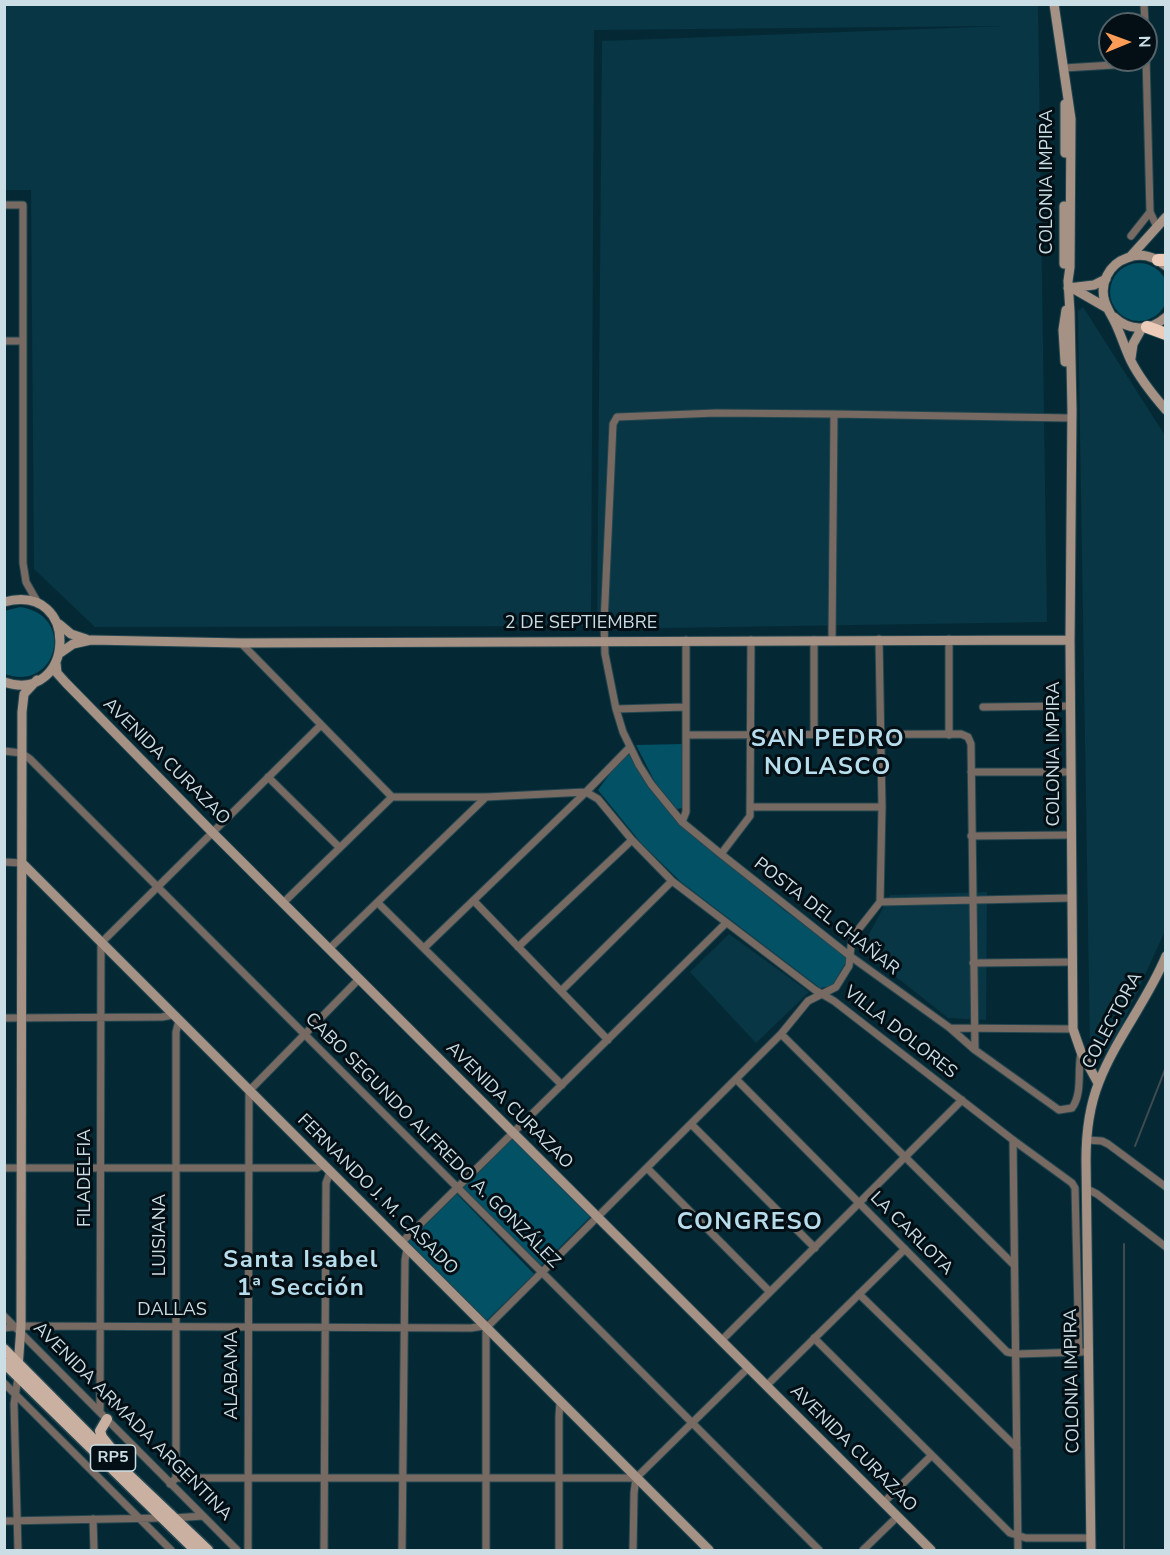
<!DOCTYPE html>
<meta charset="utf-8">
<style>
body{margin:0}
#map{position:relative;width:1170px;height:1555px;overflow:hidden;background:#042934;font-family:"Nunito Sans",sans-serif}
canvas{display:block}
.frame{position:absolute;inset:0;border:6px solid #cbdee5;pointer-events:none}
.north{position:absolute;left:1098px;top:12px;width:60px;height:60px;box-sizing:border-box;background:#030f14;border:2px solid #536268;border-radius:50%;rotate:89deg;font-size:16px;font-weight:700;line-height:24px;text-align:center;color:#cbdee5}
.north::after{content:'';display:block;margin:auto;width:21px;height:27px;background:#fd9c56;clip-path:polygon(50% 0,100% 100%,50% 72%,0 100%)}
</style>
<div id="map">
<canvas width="1170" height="1555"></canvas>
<div class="frame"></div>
<div class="north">N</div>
</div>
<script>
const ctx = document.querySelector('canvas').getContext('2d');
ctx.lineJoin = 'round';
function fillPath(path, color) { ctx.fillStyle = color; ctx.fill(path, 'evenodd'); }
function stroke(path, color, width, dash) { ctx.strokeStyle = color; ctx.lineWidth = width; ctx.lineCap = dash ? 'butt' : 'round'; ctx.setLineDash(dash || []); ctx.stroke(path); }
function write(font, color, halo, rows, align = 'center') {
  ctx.font = font + ' "Nunito Sans",sans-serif'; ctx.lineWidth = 6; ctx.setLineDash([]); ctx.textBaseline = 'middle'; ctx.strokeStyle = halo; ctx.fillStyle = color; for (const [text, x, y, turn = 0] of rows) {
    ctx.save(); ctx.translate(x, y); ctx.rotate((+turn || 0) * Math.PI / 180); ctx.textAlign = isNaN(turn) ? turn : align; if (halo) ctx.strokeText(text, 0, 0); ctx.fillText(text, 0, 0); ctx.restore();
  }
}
fillPath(new Path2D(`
 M4,5H1038L1047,622L597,629L602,41L1003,26L594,30L591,626L95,627L34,569L31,190H5Z
 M1083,307L1166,437L1165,931L1110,1051L1090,1046L1078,311Z
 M987,892L986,1020L948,1018L861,949L890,895Z
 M729,934L809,992L756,1043L690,972Z`), '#083644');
fillPath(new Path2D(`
 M1110 292a29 29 0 1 1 58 0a29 29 0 1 1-58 0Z
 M20,607C77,615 57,693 5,674L4,611Z
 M684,744L682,808L677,809L655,782L636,745Z
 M629,754L649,787L684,826L784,910L849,957L832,986L820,988L681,882L641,843L598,790L614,768Z
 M514,1137L591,1216L541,1266L463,1188Z
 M457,1194L534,1274L484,1323L407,1243Z`), '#035165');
stroke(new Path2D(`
 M1135,1146L1166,1067
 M1124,1550V1244`), '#3f4b50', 2);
const street = new Path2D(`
 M1144,4L1145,24
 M1146,57L1150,212L1157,227
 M1064,68L1146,63
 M4,205H23V563L26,582L38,603
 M1131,236L1150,212
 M4,341H23
 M1070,418L834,414L716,413L617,417L613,424L604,624L605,654L616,709L623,732L639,765L651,784L682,822L721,854L850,956L950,1028L975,1050L1059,1110L1072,1108C1083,1093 1077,1070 1081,1053
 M832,639L834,414
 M241,643L392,797
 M983,707L1071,706
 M616,709L686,707
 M814,734V640
 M686,735L961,734L968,737L971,744L975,1050
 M949,735V639
 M4,751L21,753L30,759L819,1550
 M971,772H1071
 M268,777L339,847
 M586,792L598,799L632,840L672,881L815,990L834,1001L1013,1140L1072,1183L1075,1188L1079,1352
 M392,797H486L586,792
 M751,807H882
 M682,822L686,812V640
 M971,836L1072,835
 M721,854L750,816L751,640
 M4,862L22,863
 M474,901L608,1040
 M880,902L1072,898
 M283,903L392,797
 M378,903L562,1085
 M518,947L632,840
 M424,948L586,792L630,747
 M329,949L486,797
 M973,963L1073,962
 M561,991L672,881
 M4,1018L162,1017L173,1015
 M950,1028L1073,1029
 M781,1034L1014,1265
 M736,1079L1007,1352L1017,1354L1083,1352
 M691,1124L815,1248
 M1013,1140L1018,1550
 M1087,1140L1102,1141L1108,1144L1166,1187
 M4,1168H317L323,1165
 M647,1168L770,1292
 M1087,1189L1097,1194L1166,1247
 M401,1243L725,924
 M859,1294L1017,1448
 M4,1316L237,1550
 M4,1328L21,1326L471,1328L484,1326
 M814,1338L1010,1533L1026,1538H1091
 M721,1341L962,1100
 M4,1383L171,1550
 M766,1386L905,1249
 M100,1412L101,943L321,725
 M176,1478H636
 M636,1478L748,1368
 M170,1484L176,1478V1032L179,1020
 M883,1503L931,1456
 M173,1518L203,1516
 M93,1519L94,1550
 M4,1521L162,1518
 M18,1550L14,1404L18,1377
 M248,1550L249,1091L359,979
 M324,1550L326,1183L330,1172
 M402,1550L405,1260L407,1249
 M486,1550V1328L781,1034L808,1001L836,987L849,966L851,946L854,935L880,902L882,807L879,639
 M559,1550V1416L560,1402
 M633,1550L634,1493L636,1478
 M863,1550L897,1517`);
const secondary = new Path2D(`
 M1054,4L1071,119L1070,267L1068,281L1070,312L1072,410L1070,640L1073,1029L1081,1052L1098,1083
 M1065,153V104
 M1130,257L1166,217
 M1064,264V206
 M1166,266C1155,257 1141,252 1127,258C1109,264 1099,284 1105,302C1108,311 1114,319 1117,327C1122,338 1126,351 1131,361C1140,379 1153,395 1166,410
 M1068,288L1094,285L1106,279
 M1074,289L1107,308
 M1114,317C1129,331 1149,332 1166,317
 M1131,358L1133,344L1142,328
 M1065,362L1063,330L1066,310
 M4,602C82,581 75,706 4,682
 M59,624L71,634L86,639
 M60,653L73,644L91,640L241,643L1070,640
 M56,663L57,673L66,683L213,833L931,1550
 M22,863L709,1550
 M18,1368L21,1326L22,712L24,694L37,680
 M1091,1550L1086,1160C1086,1133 1089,1107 1099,1082C1116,1038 1148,1000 1166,956`);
const primary = new Path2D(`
 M4,1349L128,1474L208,1550
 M4,1363L195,1550
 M107,1419L100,1431L102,1437L110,1447`);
const highway = new Path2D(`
 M1158,260H1166
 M1147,327L1166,334`);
stroke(street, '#244650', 9);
stroke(secondary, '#244650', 11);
stroke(primary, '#244650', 13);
stroke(highway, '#244650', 14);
stroke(street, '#776a62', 7);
stroke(secondary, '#a69285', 9);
stroke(primary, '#cab0a0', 10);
stroke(highway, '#ecccb8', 12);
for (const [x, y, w] of [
 [113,1458,45]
]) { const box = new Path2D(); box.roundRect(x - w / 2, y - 13, w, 26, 4.5); ctx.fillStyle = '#030f14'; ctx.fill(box); stroke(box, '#cbdee5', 1.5); }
write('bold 16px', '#cbdee5', null, [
 ["RP5",113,1458]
]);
write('18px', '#cbdee5', '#030f14', [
 ["COLONIA IMPIRA",1048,182,-90],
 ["2 DE SEPTIEMBRE",581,624],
 ["COLONIA IMPIRA",1055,754,-90],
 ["AVENIDA CURAZAO",166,762,45],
 ["POSTA DEL CHAÑAR",826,917,38],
 ["COLECTORA",1113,1021,-62],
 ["VILLA DOLORES",900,1033,38],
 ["AVENIDA CURAZAO",509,1106,45],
 ["CABO SEGUNDO ALFREDO A. GONZÁLEZ",432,1141,45],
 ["FILADELFIA",86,1178,-90],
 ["FERNANDO J. M. CASADO",377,1195,45],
 ["LA CARLOTA",911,1234,45],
 ["LUISIANA",161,1235,-90],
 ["DALLAS",172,1311],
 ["ALABAMA",233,1375,-90],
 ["COLONIA IMPIRA",1073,1381,-91],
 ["AVENIDA ARMADA ARGENTINA",132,1422,45],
 ["AVENIDA CURAZAO",853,1449,45]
]);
ctx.letterSpacing = '1.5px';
write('bold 24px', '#b7ddec', '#030f14', [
 ["SAN PEDRO",828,740],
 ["NOLASCO",828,768],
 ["CONGRESO",750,1223],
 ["Santa Isabel",301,1261],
 ["1ª Sección",301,1289]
]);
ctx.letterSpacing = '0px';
</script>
